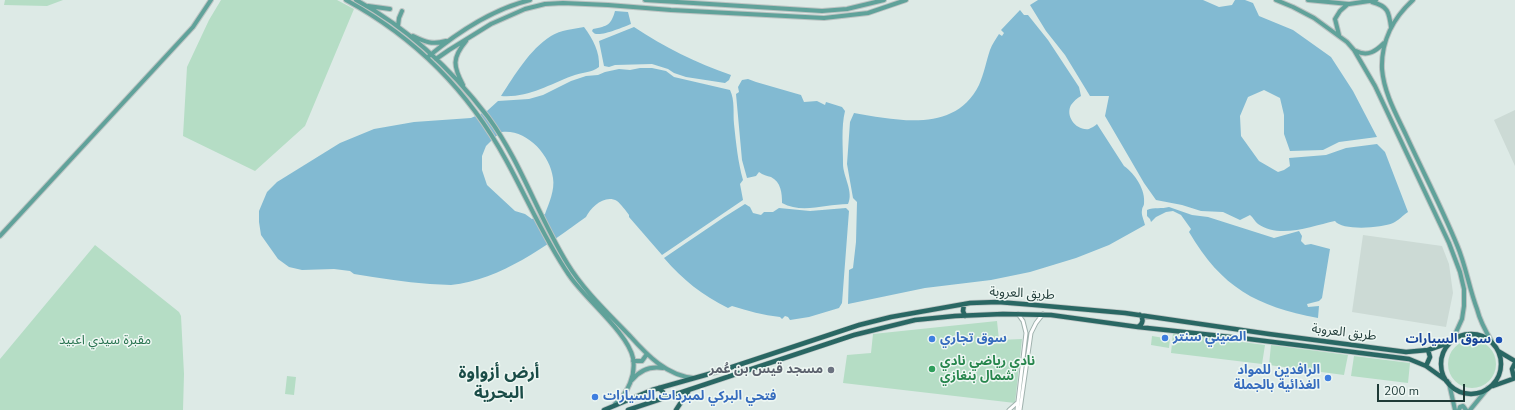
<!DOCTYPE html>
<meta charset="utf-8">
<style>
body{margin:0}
#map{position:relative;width:1515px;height:410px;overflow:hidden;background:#ddeae6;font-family:"Nunito Sans",sans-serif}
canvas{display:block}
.scale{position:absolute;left:1377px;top:384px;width:88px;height:18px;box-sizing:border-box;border:2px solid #1e3a37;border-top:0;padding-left:5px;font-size:12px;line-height:14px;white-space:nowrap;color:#1e3a37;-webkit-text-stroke:3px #eef7f3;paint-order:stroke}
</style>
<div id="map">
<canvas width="1515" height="410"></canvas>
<div class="scale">200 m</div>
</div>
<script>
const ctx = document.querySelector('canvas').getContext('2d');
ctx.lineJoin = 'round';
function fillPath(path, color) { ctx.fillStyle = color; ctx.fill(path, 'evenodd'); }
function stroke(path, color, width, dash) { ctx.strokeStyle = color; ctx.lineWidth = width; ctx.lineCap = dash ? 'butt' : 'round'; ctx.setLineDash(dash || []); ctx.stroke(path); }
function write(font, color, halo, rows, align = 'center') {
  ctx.font = font + ' "Nunito Sans","Noto Sans Arabic",sans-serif'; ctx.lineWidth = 3; ctx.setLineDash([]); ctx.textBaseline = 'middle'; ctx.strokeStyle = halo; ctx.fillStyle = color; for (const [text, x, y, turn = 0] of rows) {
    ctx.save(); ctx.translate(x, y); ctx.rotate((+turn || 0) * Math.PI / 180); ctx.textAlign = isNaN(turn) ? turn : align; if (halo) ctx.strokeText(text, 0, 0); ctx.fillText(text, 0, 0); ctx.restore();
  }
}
fillPath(new Path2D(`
 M1515,110V166L1494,120Z
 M1363,235L1442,246L1449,264L1453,293L1446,327L1352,312Z`), '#ccdad5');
fillPath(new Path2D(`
 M5,0H63L47,6L4,5Z
 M221,0H337L354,9L305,126L255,171L183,136L187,67L209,20Z
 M95,245L179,312L181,316L184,374L183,410H0V359Z
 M997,321L999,340L1022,339L1015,403L843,383L847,355L871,353L873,334Z
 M1173,333L1265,345L1262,364L1171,353Z
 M1152,336L1170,339L1169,348L1151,345Z
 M1448 364a24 24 0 1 1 48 0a24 24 0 1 1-48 0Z
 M1271,345L1348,355L1344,375L1269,365Z
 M1354,356L1410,363L1408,383L1351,376Z
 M287,376L296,377L294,395L285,394Z`), '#b5ddc5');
fillPath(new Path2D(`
 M1038,0H1203L1219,7L1232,5L1235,0H1245L1253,3L1259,16L1293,30L1331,57L1353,91L1377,137L1339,142L1323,150L1290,151L1284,134V115L1280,98L1264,90L1248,97L1240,116L1241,136L1259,161L1278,172L1284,170L1290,166L1289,158L1326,155L1346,148L1377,144L1385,152L1408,212C1403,215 1398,221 1393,223C1382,228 1342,231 1335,221C1312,226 1280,239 1258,224C1255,222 1253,217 1250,215L1240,220L1223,212L1201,211L1182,205L1156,200L1144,183L1105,116L1109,96H1090L1065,55L1046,31L1030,5Z
 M1020,10L1024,15H1028L1048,40L1079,87L1081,96C1077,98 1074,101 1071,105C1065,116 1076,131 1089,129C1091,128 1095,126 1097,124L1124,166C1135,174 1146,190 1144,204C1144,206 1142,207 1142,210C1141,215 1144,220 1145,225L1109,245L1076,258L1030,272L991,280L925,288L848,304L849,270L853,268L856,242L857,202L853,198L847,164L850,122L854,113C896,120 955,134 979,85C984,74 986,62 990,50C992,44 996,39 999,34L1002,36L1004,33L1001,30Z
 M615,11L628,12L631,24C624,27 604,35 597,34C594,34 594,33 592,31L593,29C608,26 611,25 615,11Z
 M584,27C593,39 600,52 599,67C591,73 582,72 572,76C548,85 528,98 501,96C515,75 529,50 551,36C561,30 573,29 584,27Z
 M634,27C664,47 696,63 731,75L729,80L725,83L686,77L674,73L668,69L652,64L615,65L609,67L604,66L599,41Z
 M640,68H652L666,71L674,77L730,90C735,100 733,113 734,124C736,143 738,162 743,180L740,184L743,200L662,255L629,217V215C626,211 621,204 617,201C605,194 591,207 586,217C547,245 501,280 451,285C444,285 437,284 430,284C404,282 379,278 354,274L350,271L334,269L302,270L289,267L278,259L261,235L259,222V211L267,192L277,182L340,143L374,129L414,122L471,118L487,111L498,101L529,99L543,95L571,81L586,76L598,75L605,72L619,69L630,70ZM502,132C526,129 550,154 553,178C555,190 549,203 545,214L532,219L525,214L515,211L487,185L482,170V156L486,146L495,137Z
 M748,79L756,82L801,95L804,102L817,101L825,105L826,102L842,107L845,111C841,127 843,148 843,164C843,176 854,192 848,204C826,204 802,214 782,203C782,193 781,182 771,177C767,176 763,175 759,172L756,176L747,178L742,160L736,94L739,92L738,87L742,80Z
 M745,204L750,207L753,213L761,215L764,212H773L779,208L810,211L846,208L849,211L842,303L839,308L809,317L790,320L788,317L785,316L782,319L780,317C763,315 748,311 732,306L728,308C702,295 683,280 664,258C691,240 717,221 745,204Z
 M1169,207L1192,215L1208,217L1274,238L1299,231L1302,236L1301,241L1305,245L1311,244L1330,249L1322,298L1319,301L1307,304L1308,307L1319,306L1318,318C1256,306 1222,288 1189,232L1191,229L1181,215L1173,211L1166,212L1156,217L1151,222L1150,219L1147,216V210C1154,207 1162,209 1169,207Z`), '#82bad2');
const minor = new Path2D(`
 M1009,410L1018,402
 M1017,410L1026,333L1023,321L1018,314
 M1020,410L1031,333L1036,323L1043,314`);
const major = new Path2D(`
 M346,0C416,38 468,90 506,160C527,198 544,239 569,275C584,298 628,333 633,358C636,375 628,393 615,404
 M356,0C408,28 452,70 488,117C521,162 538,216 567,263C584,291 608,313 630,336C647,355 667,376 694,378
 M645,0L822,11L847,9L884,0
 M1276,0L1293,7L1314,18L1347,42L1354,50L1375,86L1449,243L1460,272L1464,289V306L1462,319L1452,341
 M1308,0L1349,4L1376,0
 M1413,0C1393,18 1381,42 1382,69C1384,93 1396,114 1406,135C1423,172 1442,208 1457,245C1466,266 1469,288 1477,309C1480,321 1486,332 1492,342
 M1372,2C1388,6 1389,12 1391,27
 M368,6L390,9
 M398,26L399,18L402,11
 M1339,35L1335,19L1340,11L1348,4
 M413,36C425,42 432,45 446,41
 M1356,51C1368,57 1376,51 1384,43
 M429,56C458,32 493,9 530,0
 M436,59L449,50L491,24L525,9L545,4L563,3L608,5L671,10L824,18L868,13L906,0
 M463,85C453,66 452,58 466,41
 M0,236L193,27L211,0
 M633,361H642L647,354
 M632,380C640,370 651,366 663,368
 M1449,383L1455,410
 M1459,410L1460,407L1463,406L1466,410
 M1470,410L1488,388`);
const highway = new Path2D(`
 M964,304L963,311L965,316
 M1138,327C1143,324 1144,319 1140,315
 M1441 364a30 30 0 1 1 60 0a30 30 0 1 1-60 0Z
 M1498,351L1515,361
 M1426,366L1430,357L1428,350
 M1514,378L1512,369L1515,363
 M1493,386L1515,378
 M659,388L663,392V398
 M604,410L652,390L723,370L859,325L891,317L970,303L998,302L1035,305L1125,313L1269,334L1406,352L1428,350L1451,342
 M628,410L854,335L915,320L955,316L1003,314L1051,315L1138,327L1249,339L1409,359L1426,366L1447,381
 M676,410L689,390`);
stroke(minor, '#a0b2ae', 5);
stroke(major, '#bcc4c3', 6);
stroke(highway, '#bcc4c3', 6);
stroke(minor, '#fff', 3);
stroke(major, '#60a29a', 4);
stroke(highway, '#296763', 4.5);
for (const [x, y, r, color] of [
 [1165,338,4,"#3f7fe0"],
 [932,339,4,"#3f7fe0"],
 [1499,340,4,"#1a4fb4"],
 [932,369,4,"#2e9e5b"],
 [831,370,4,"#6b7280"],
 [1328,378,4,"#3f7fe0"],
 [595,397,4,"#3f7fe0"]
]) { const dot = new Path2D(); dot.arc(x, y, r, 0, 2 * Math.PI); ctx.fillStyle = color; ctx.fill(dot); stroke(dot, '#eef7f3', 1.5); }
write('13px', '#1e3a37', '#eef7f3', [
 ["طريق العروبة",1022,294,3],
 ["طريق العروبة",1344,333,7]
]);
write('bold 13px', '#366cbe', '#eef7f3', [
 ["الصيني سنتر",1173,338],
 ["سوق تجاري",940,339],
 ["الرافدين للمواد",1320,371,"right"],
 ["الغذائية بالجملة",1320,386,"right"],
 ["فتحي البركي لمبردات السيارات",603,397]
], 'left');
write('bold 13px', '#164399', '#eef7f3', [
 ["سوق السيارات",1491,340]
], 'right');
write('13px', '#27724f', '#eef7f3', [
 ["مقبرة سيدي اعبيد",105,341]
]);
write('bold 13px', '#27864d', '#eef7f3', [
 ["نادي رياضي نادي",940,362],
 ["شمال بنغازي",940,377]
], 'left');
write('bold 13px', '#5b616d', '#eef7f3', [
 ["مسجد قيس بن عُمر",823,370]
], 'right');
write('bold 17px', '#1a4c47', '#eef7f3', [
 ["أرض أزواوة",499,374],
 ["البحرية",499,394]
]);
</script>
